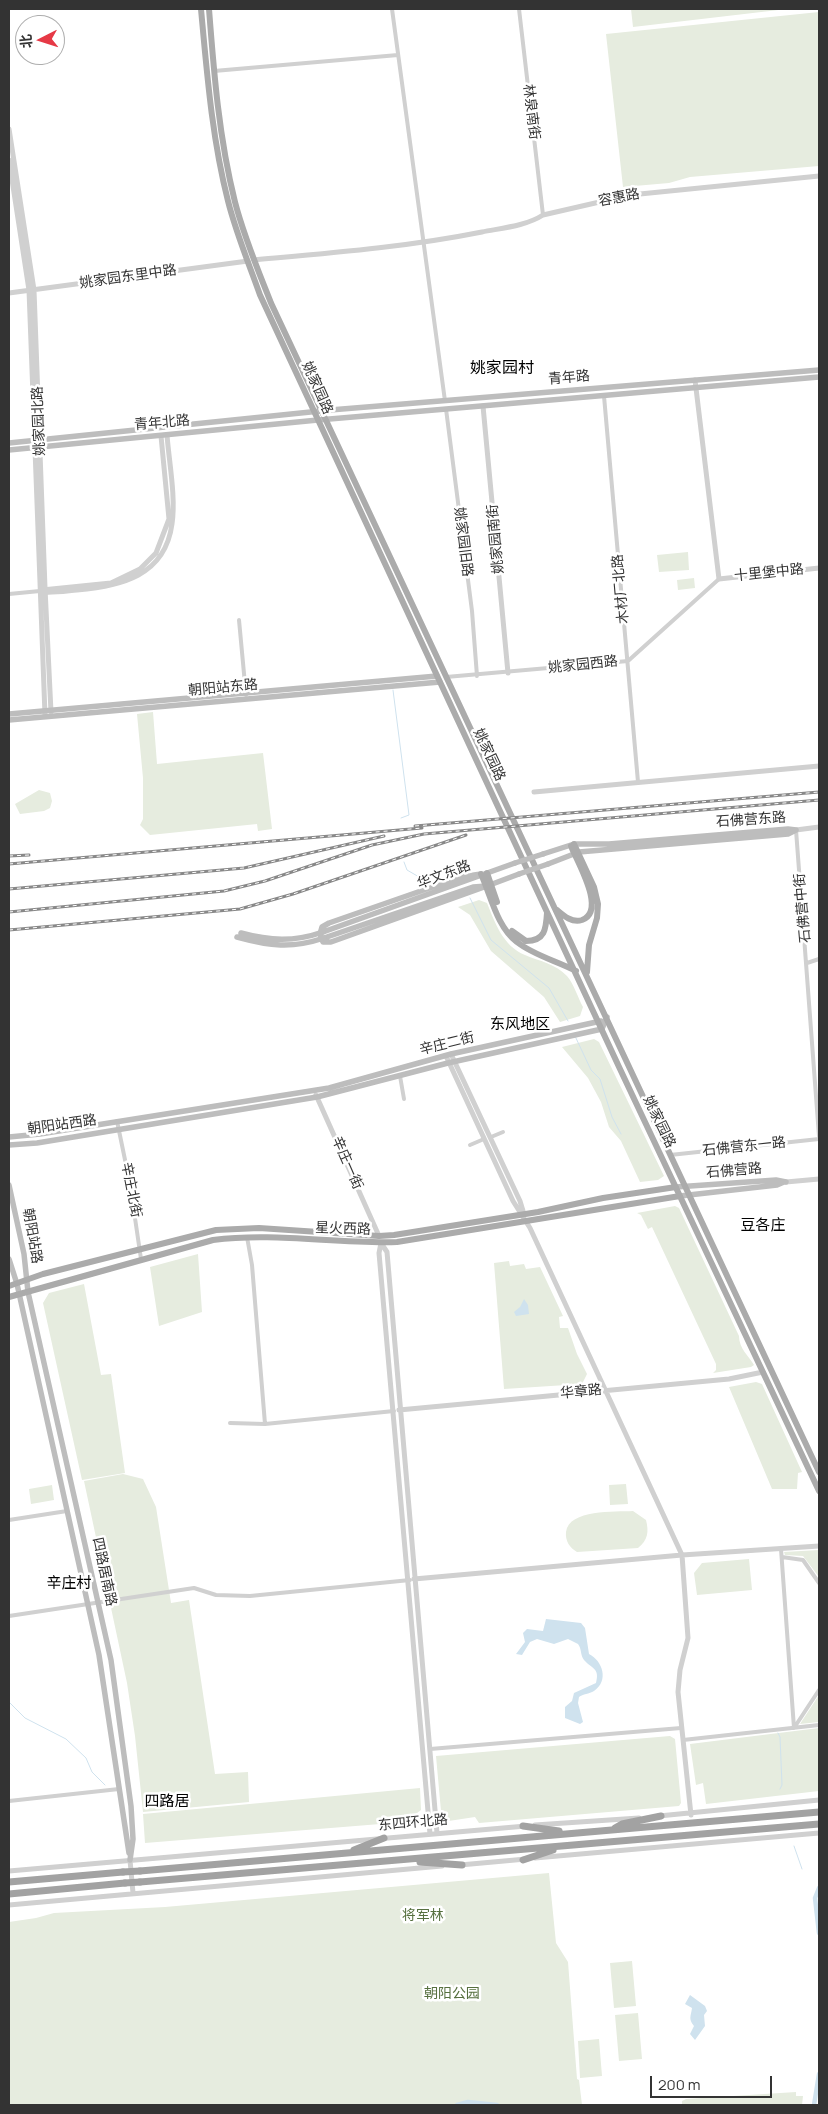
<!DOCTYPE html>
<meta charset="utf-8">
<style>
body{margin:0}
#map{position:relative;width:828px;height:2114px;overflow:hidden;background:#fff;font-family:Manrope,"Noto Sans SC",sans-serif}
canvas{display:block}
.frame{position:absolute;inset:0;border:10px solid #333;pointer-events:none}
.north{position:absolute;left:15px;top:15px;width:50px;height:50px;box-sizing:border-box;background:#fff;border:1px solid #adadad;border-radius:50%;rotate:265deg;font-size:14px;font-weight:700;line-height:20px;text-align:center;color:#333}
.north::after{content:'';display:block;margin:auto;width:18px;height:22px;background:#e63946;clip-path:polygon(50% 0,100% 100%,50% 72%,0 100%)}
.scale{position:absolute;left:650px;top:2076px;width:122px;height:22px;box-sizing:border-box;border:2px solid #333;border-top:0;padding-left:6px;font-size:15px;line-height:18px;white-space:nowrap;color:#333;-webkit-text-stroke:4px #fff;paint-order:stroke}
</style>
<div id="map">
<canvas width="828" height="2114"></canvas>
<div class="frame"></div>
<div class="north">北</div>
<div class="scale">200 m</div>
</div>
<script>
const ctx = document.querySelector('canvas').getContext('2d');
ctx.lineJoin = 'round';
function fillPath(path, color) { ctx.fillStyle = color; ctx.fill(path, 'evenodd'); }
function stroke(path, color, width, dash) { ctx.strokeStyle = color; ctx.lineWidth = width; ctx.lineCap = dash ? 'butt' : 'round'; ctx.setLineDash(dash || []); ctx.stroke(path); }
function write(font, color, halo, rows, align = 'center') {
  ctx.font = font + ' Manrope,"Noto Sans SC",sans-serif'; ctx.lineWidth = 5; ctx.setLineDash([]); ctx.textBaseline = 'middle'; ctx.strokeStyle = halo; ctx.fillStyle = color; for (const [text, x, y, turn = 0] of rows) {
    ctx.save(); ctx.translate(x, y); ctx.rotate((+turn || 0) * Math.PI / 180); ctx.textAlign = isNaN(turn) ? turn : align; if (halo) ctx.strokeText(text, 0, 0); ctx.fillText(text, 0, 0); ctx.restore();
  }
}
fillPath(new Path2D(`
 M631,9H787L633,27Z
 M819,12V166L690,177L669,183L623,187L606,34Z
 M688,552L689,570L659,572L657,555Z
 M694,578L695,588L678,590L677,580Z
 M153,712L157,764L263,753L272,829L258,831L257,824L150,835L140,825L143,819V778L137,714Z
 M39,790L50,793L52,801L50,808L44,811L20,814L15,804Z
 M479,900L487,903C495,923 503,946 525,955C539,961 556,964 567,976C574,984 578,998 583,1007L580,1016L560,1022L544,997L491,951L470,915L458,907Z
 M594,1039L599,1042L664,1176L658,1180L640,1182L621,1141L609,1127L601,1102L588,1078L562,1047Z
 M675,1206L679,1208L739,1336C739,1349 749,1356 754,1365L751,1367L713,1373L716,1370V1364L652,1227L648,1229L641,1215L637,1213Z
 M198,1254L202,1312L159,1326L150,1267Z
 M509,1261L510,1266L524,1264L526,1269L540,1267L563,1316L559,1317L560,1328H568L577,1354L587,1374L582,1384L504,1389L494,1263Z
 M84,1284L101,1375L111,1374L125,1473L82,1480L43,1303L49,1293Z
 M756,1382L762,1384L802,1472L798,1473L797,1489H772L729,1387Z
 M123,1474L143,1479L156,1507L171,1603L189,1600L215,1774L248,1772L249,1802L143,1812L135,1736L127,1683L84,1481Z
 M626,1484L628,1504L610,1505L609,1485Z
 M52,1485L54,1500L31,1504L29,1489Z
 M633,1511L646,1520C649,1532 648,1540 638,1548L577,1552C570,1548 565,1541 566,1532C569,1509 615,1512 633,1511Z
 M819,1550V1577L803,1556L785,1555L784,1552Z
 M749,1559L752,1590L697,1595L694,1573L702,1563Z
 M819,1695V1722L800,1724Z
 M819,1728V1791L706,1804L703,1783L696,1785L690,1744Z
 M670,1736L675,1739L681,1803L679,1806L479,1823L475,1817L442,1822L436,1756Z
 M420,1788L421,1810L405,1822L145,1843L143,1814Z
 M549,1873L556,1943L568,1962L577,2079L579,2080L582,2105H9V1922L36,1918L54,1913L165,1907Z
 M632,1961L636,2006L614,2008L610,1963Z
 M638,2013L642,2059L619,2061L615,2015Z
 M599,2039L602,2076L580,2078L578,2041Z
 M796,2092V2096H803L802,2105H682V2101L686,2099Z`), '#e6ecdf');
fillPath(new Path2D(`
 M524,1299L528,1305L529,1314L516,1316L514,1312L520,1307Z
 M546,1619L581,1623L585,1628L589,1654C603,1661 609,1681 594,1691C589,1694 583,1694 579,1697L578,1703L583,1722L580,1724L565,1718V1707L572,1701L574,1693L596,1683C600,1668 592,1669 584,1660C580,1655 582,1649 578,1644L568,1639L554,1644L537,1639L530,1642L522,1655L516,1654L525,1642L523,1633L527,1629L543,1631Z
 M690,1995L705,2006L707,2011L704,2015L705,2026L695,2040L690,2034L694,2026C688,2019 691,2016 692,2008L685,2004Z`), '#cfe2ee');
stroke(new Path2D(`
 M393,690L409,815L401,818
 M404,862L407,870L426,881
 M470,898L491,940L549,988L568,1021
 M575,1036L591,1070L600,1079L612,1117L621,1134
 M9,1702L25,1718L66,1739L86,1758L92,1772L105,1785
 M778,1733L780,1737L782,1785L780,1789
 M794,1846L802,1869`), '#cfe2ee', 1);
stroke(new Path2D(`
 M819,1888L815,1898L819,1933
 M457,2105L468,2102L497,2105
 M814,2105L819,2074`), '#cfe2ee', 4.5);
stroke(new Path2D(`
 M392,9L445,401
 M519,9L543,215
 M214,71L398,55
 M604,396L638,782
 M446,409L472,611L477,676
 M9,594L40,591
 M239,620L246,695
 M446,677L628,661L719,579
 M796,830L819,1136
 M807,963L819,959
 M400,1076L404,1099
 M117,1121L130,1184L141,1259
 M491,1137L503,1132
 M470,1145L484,1139
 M670,1155L819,1139
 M247,1237L252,1265L265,1424
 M230,1423L265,1424L394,1411
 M9,1520L67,1511
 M781,1549L794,1728
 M782,1557L803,1560L819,1583
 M9,1616L194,1588L216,1595L250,1596L410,1580
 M794,1728L819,1690
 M683,1740L819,1725
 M430,1749L681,1728
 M9,1801L119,1789`), '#d0d0d0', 4);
stroke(new Path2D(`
 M9,129L34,290L45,588L51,712
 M9,160L29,290L45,715
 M254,260C331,253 407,247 482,232C502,228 526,226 543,215L630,195L819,176
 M9,293L248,261
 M695,380L719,579L819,568
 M483,406L508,673
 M42,590L111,583L140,569L156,553L169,519L161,436
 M43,592C53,593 66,591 77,590C121,586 165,576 172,524C176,497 169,462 167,435
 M534,792L819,766
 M796,830L819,827
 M451,1054L520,1201L523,1211
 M446,1056L513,1201L530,1228L682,1555L688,1638L680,1670L678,1692L691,1815
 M316,1095L379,1236
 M786,1182L819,1179
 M381,1243L387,1252L437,1833
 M381,1243L379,1253L430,1834
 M399,1410L729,1379L763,1372
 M414,1579L682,1555L819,1546
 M659,1816L819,1800
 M535,1825L639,1818
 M535,1858L819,1833
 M130,1860L133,1893
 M460,1865L526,1859
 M9,1871L526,1826
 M9,1905L442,1866`), '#d0d0d0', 5);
stroke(new Path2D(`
 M9,443L330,410L819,370
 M9,450L318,420L819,377
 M9,714L437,676
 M9,720L440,682
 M543,854L574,844H609L788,829L796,830
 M548,864L579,852L788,834L796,830
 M481,874L461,877L329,923L322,927L320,934L323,942H331L487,886
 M323,932L515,863
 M324,938L473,887L487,886L519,874
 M9,1137L40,1134L329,1088L451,1054L601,1021
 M9,1145L37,1143L317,1097L448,1063L602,1029L607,1017
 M9,1185L24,1254L28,1292L111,1660L131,1806L133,1839L130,1860
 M676,1187L776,1180L786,1182
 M680,1196L777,1185L784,1182
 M9,1259L17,1284L99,1655L129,1853`), '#bdbdbd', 5.5);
stroke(new Path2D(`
 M201,9C207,74 212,138 228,201C236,233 249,264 260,295L620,1069L819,1491
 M209,9C214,74 219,138 235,202C244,237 258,270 271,303L819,1472
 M574,844L594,887L598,904L597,918L589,945L587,972
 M487,873L497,902
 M481,874C491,896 497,927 517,942C533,955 557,961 576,971
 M557,910C564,916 572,923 582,920C607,911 577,862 571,846
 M512,931L526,941C545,941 546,929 547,913
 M9,1286L43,1274L216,1230L259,1228L379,1236L394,1235L538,1212L603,1198L676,1187
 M9,1297L213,1240C274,1232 336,1244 397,1242L680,1196`), '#ababab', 6);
stroke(new Path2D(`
 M523,1826L559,1831
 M615,1828L622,1824L661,1816
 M354,1850L384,1838
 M523,1860L553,1850
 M420,1862L462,1865
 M140,1871L819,1812
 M9,1882L123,1872
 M140,1882L819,1824
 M9,1894L125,1883`), '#a2a2a2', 7);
const rail = new Path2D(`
 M415,826L819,792
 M9,856L29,855
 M9,864L422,828
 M9,889L244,868L384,836
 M9,912L224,891L265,881L372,845L424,834L819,800
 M9,930L240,909L293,894L466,835`);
stroke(rail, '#888', 3);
stroke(rail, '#fff', 1, [4]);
stroke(new Path2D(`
 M515,863L543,854
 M519,874L548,864
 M241,933C270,941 294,942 323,932
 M237,937C270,946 291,949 324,938`), '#bdbdbd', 5.5);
stroke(new Path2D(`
 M123,1872L140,1871
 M125,1883L140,1882`), '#a2a2a2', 7);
write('14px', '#333', '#fff', [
 ["林泉南街",531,112,83],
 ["容惠路",619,198,-11],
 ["姚家园东里中路",128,277,-8],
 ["青年路",569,378,-5],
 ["姚家园路",317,388,66],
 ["姚家园北路",39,421,-92],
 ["青年北路",162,423,-5],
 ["姚家园南街",496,539,-95],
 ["姚家园旧路",463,542,83],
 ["十里堡中路",769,573,-6],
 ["木材厂北路",621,589,-95],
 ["姚家园西路",583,665,-6],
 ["朝阳站东路",223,688,-5],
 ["姚家园路",489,755,65],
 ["石佛营东路",751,820,-4],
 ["华文东路",444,875,-21],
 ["石佛营中街",803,908,-95],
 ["辛庄二街",447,1044,-14],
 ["姚家园路",659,1122,64],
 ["朝阳站西路",62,1125,-8],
 ["石佛营东一路",744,1147,-6],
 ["辛庄一街",347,1163,66],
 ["石佛营路",734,1171,-5],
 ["辛庄北街",131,1190,79],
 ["星火西路",343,1229,2],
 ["朝阳站路",32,1236,80],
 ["华章路",581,1392,-6],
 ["四路居南路",104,1572,78],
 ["东四环北路",413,1823,-5]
]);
write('14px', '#56703f', '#fff', [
 ["将军林",423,1916],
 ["朝阳公园",452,1994]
]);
write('15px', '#000', '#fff', [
 ["东风地区",520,1025],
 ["豆各庄",763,1226],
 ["辛庄村",69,1584],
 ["四路居",167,1802]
]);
write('16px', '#000', '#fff', [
 ["姚家园村",502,369]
]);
</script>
